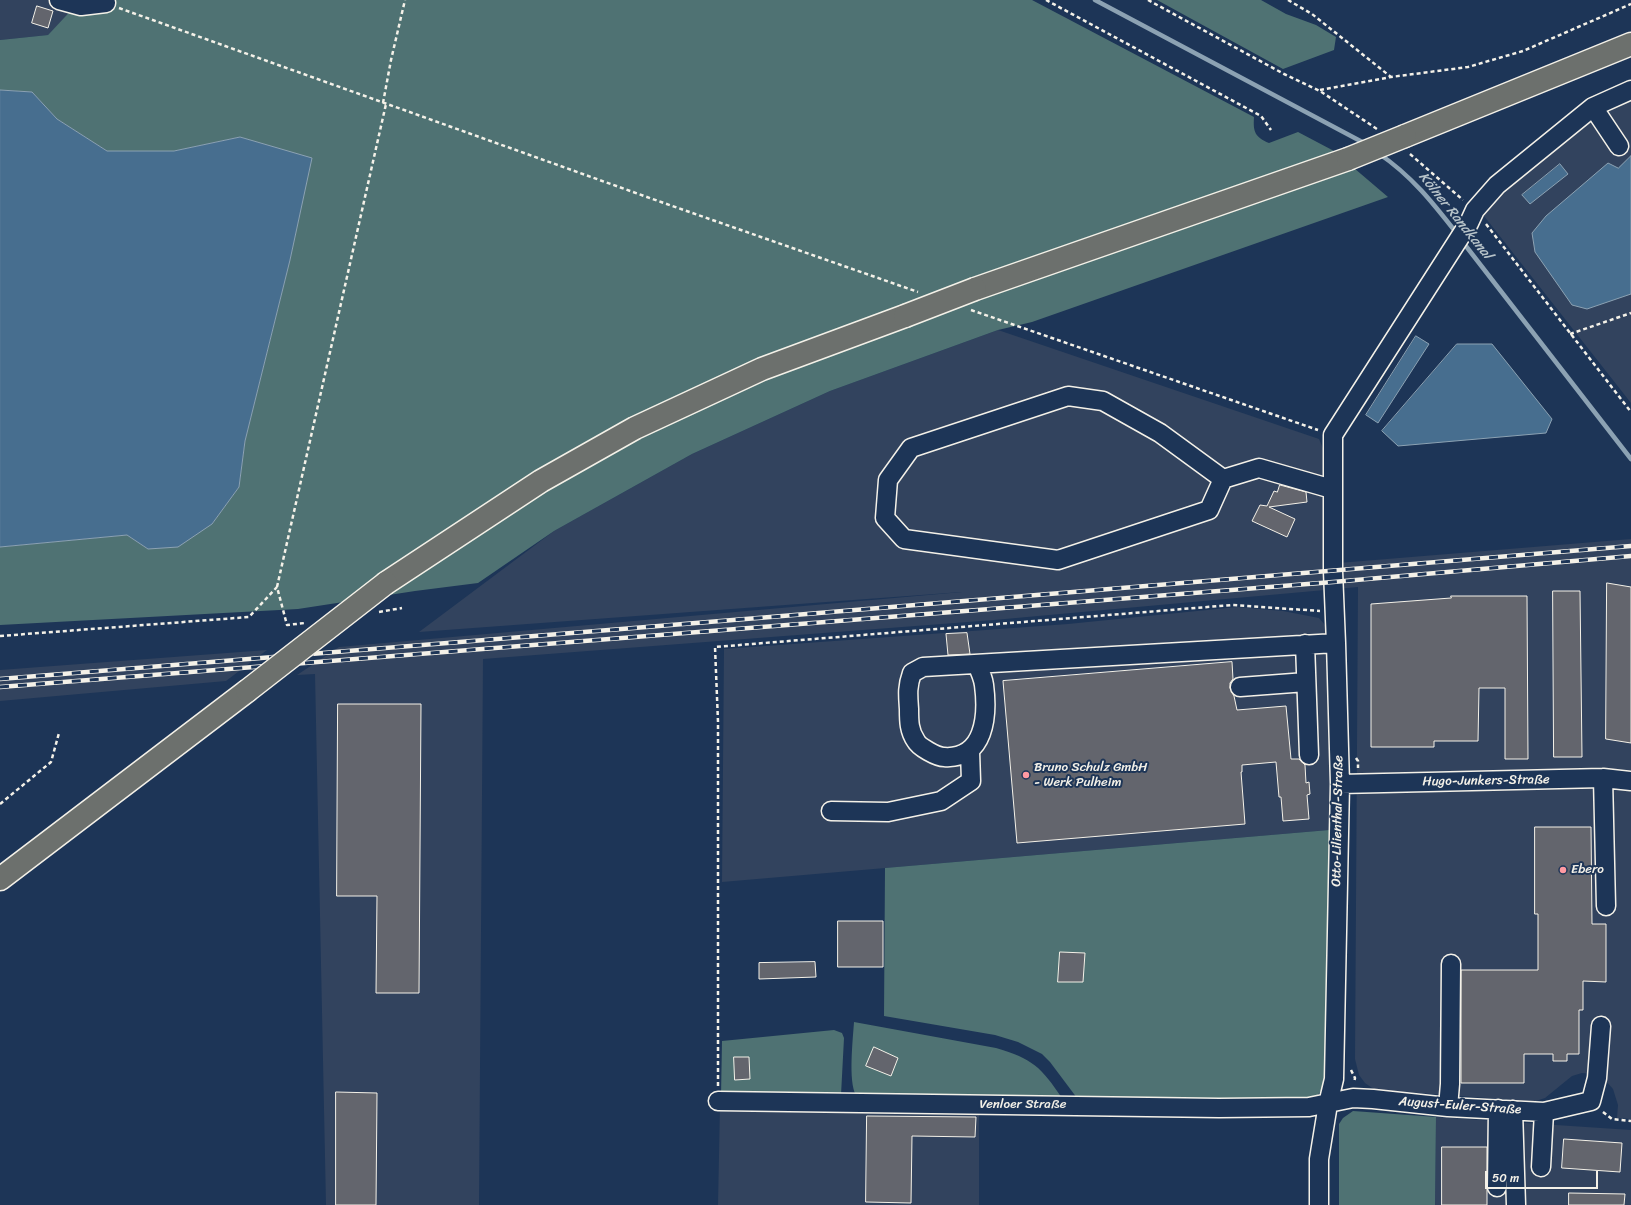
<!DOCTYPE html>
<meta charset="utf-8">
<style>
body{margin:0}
#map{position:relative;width:1631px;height:1205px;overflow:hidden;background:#1d3557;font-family:Sriracha,sans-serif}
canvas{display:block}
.scale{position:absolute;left:1485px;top:1171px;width:113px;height:18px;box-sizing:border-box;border:2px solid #f4f1e8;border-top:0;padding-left:5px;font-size:12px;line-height:14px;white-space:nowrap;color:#f4f1e8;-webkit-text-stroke:3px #1d3557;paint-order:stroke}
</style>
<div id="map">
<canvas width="1631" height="1205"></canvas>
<div class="scale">50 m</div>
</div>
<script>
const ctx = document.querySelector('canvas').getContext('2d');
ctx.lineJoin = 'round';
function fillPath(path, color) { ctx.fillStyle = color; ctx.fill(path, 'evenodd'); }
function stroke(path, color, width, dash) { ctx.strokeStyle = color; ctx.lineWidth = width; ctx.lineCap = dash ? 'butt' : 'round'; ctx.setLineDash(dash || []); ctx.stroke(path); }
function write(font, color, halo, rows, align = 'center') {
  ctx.font = font + ' Sriracha,sans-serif'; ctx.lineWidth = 4; ctx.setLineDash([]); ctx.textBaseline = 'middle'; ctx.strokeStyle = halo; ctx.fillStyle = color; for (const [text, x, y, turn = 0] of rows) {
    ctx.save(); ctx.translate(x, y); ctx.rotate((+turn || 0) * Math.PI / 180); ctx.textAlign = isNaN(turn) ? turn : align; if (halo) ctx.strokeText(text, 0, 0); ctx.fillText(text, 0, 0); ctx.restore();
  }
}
fillPath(new Path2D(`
 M0,0H73L80,2L48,35L0,40Z
 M1631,83V403L1484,216L1502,189Z
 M998,330L1319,439L1328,460L1326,564L1631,539V1119L1617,1118L1618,1105L1613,1089L1605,1080L1593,1074L1582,1073L1572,1076L1545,1098L1533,1102L1530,1101L1375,1090L1365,1083L1359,1075L1355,1059L1358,587L994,620L483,659L479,1205H326L315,674L297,675L339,647L962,592L419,632L554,531L692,454L830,391Z
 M1237,607L1283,611L1319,618L1325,625L1330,721L1329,830L722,882L724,649L1068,624Z
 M267,650L226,681L0,701V670Z
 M720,1105L979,1110V1205H718Z
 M1436,1117L1631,1130V1205H1435Z`), '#32435e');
fillPath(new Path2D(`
 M74,0H1032L1254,117C1253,132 1255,137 1269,143L1298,132L1334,151L1388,197L1032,322L998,330L830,391L692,454L554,531L478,583L415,591L298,609L0,625V547L127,535L148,549L212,524L239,487L245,441L290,260L311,159L240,137L174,151H107L57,119L32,92L0,90V40L48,35L79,2Z
 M1157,0H1261L1286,14L1316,25L1336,37L1334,50L1283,69Z
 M1329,830L1328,1066L1322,1090L1315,1098H1077L1050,1062L1042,1054L1018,1042L995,1035L884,1016L885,868Z
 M854,1022L996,1048C1033,1059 1041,1067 1062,1098L856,1095C848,1082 853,1038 854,1022Z
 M834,1030L842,1033L844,1038L841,1095L721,1096L722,1041Z
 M1353,1111L1436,1117L1435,1205H1339V1124L1343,1118Z`), '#4f7273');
const water = new Path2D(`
 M0,90L32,92L57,119L107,151H174L240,137L312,158L290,260L245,441L239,487L212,524L178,547L148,549L127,535L0,547Z
 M1631,156V294L1587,309L1572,305L1535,252L1532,233L1546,216L1608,163L1618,168Z
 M1560,164L1568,174L1530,204L1522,195Z
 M1416,336L1429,344L1378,423L1366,415Z
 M1457,344H1492L1552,419L1546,433L1398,446L1382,431Z`);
fillPath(water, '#476e8f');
stroke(water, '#8ca2b3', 1);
stroke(new Path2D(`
 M1095,0L1366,144
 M1378,153C1412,176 1433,203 1458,235
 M1462,241L1631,459`), '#8ca2b3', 4.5);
const building = new Path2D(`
 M37,6L53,11L48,28L32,23Z
 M1280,485L1306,492L1307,502L1269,507L1295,519L1287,537L1252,521L1260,505L1267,506L1274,491L1277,492Z
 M1607,583L1631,587V743L1606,739Z
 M1553,591H1580L1582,757H1554Z
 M1451,596H1527L1528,759H1505V688H1479L1478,741H1434V747H1371V604L1451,598Z
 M967,633L970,654L948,655L946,634Z
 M1232,662L1233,679L1230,683V688L1234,696L1237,710L1286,706L1291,759H1299L1305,765L1306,783L1309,782L1310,794L1307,795L1309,819L1283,821L1281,797H1279L1276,762L1242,765V772H1241L1245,824L1017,843L1003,681Z
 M338,704H421L419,993H376L377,896H337Z
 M1535,827H1591L1592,924H1606V982L1583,981V1010H1579V1054H1567V1061H1553V1054H1524V1083H1461V970H1538V914H1535Z
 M838,921H883V967H838Z
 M1060,952L1085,953L1083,982H1058Z
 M815,962L816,977L759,979V963Z
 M874,1047L898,1058L891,1076L866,1066Z
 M734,1057H749L750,1079L735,1080Z
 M336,1092L377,1093L376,1205H336Z
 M867,1116L976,1117L975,1137L912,1136L911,1203L866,1202Z
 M1564,1139L1622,1143L1620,1172L1562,1168Z
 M1442,1147H1487V1205H1442Z
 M1569,1193L1625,1194L1624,1205H1569Z`);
fillPath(building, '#63656d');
stroke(building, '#f4f1e8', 1);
const minor = new Path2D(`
 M59,0L81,6L106,3
 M1593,107L1619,146
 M1223,479L1209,510L1058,560L904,539L885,518L888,480L911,448L1068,396L1103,401L1160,433L1223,479L1259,468L1332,489
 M1305,644L1309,755
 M977,665C980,671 983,678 984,685C988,715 985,760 944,757C937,757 919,747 916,741C909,731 909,721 909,709C908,695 907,687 912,673L923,667L1336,643
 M1240,687L1306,682
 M1603,778L1606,906
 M1340,784L1603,778L1631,781
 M831,811L888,812L941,801L971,781L970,751
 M718,1101L1219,1108L1309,1107L1353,1098L1373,1099L1448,1107L1544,1112L1591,1101L1597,1078L1601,1026
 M1448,1107L1450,1084L1451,964
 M1513,1110L1516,1205
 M1541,1167L1544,1112
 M1497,1187L1498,1109
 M1319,1205V1159L1328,1104L1334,1079L1340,784L1336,643L1333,571V435L1469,223L1475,210L1497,185L1593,107L1631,90`);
const major = new Path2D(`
 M1405,136L1631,44
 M975,289L1348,159
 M386,583L541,481L635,428L762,369L905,316
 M0,879L247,691`);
stroke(minor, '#f4f1e8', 21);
stroke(major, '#f4f1e8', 25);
stroke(new Path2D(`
 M1046,0L1261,116L1271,130
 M1148,0L1284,74L1320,91L1377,129
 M1288,0L1312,14L1391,77
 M119,8L661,202L918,292
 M1320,90L1391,77L1468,67L1523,51L1631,4
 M383,103L391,60L405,0
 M1410,154L1463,200
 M1486,224L1631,412
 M971,310L1318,430
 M1570,334L1631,313
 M277,587L386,104
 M379,612L402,608
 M0,636L249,617L277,587L287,625L305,623
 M1356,758L1358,761V768
 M0,804L51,762L59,733
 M1351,1070L1355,1078L1354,1083
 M718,1086V722L715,647L1232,605L1320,611
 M1603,1112L1612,1119L1631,1121`), '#f4f1e8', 2.5, [4, 3]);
stroke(minor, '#1d3557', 18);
stroke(major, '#6c706d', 22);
const rail = new Path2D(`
 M0,679L758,618L1631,546
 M0,687L1333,582L1631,556`);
stroke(rail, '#f4f1e8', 4.5);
stroke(rail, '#1d3557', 3, [9]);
const majorBridge = new Path2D(`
 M1348,159L1405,136
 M905,316L975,289
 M247,691L386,583`);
stroke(majorBridge, '#f4f1e8', 25, []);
stroke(majorBridge, '#6c706d', 22);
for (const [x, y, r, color] of [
 [1026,775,4,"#ff9aa2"],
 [1563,870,4,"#ff9aa2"]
]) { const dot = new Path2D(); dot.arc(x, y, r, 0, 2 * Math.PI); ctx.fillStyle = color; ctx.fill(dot); stroke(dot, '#1d3557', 1.5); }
write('13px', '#f4f1e8', '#1d3557', [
 ["Bruno Schulz GmbH",1034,768],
 ["- Werk Pulheim",1034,783],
 ["Ebero",1571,870]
], 'left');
write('13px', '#f4f1e8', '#1d3557', [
 ["Hugo-Junkers-Straße",1486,781,-1],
 ["Otto-Lilienthal-Straße",1338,821,-89],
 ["Venloer Straße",1023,1105],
 ["August-Euler-Straße",1460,1106,4]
]);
write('italic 14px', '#b7c3c9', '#1d3557', [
 ["Kölner Randkanal",1455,216,51]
]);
</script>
